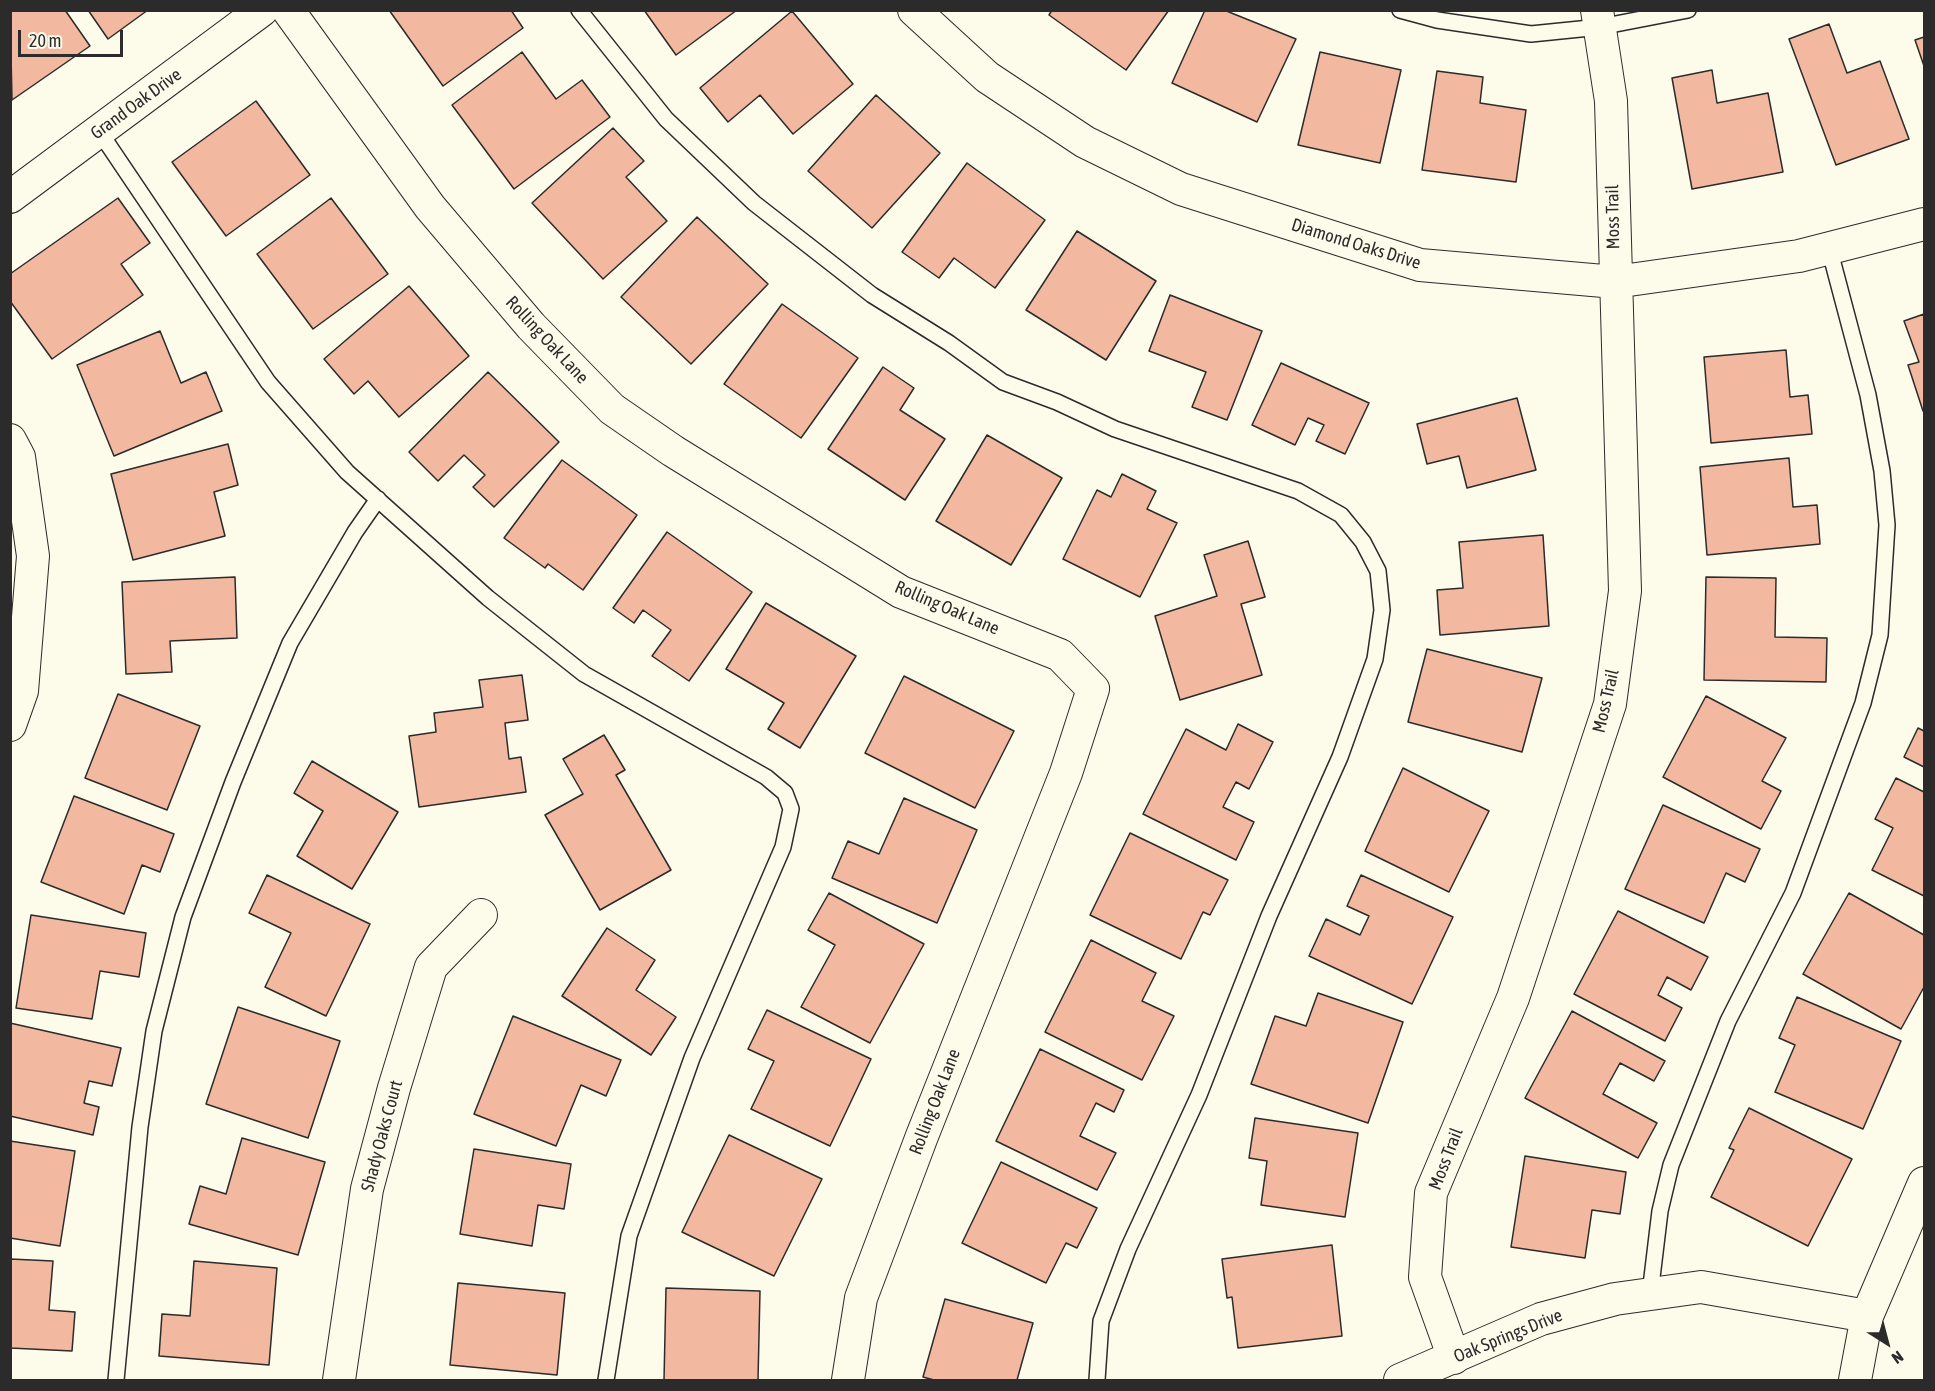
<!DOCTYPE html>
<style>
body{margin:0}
#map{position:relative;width:1935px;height:1391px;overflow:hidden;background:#fdfbea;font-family:"Asap Condensed",sans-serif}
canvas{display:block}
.frame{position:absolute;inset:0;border:12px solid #2b2b2b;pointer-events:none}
.north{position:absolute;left:1857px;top:1313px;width:60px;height:60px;-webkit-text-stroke:4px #fdfbea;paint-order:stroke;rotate:144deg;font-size:16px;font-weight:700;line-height:24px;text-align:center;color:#2b2b2b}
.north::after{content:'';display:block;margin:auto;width:21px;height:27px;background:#2b2b2b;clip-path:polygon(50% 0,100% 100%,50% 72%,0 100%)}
.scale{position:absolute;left:18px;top:30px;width:105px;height:27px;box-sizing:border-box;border:3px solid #2b2b2b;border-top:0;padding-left:8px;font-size:18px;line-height:21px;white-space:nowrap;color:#2b2b2b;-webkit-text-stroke:4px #fdfbea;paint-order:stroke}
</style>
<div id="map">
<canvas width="1935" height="1391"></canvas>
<div class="frame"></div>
<div class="north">N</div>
<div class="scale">20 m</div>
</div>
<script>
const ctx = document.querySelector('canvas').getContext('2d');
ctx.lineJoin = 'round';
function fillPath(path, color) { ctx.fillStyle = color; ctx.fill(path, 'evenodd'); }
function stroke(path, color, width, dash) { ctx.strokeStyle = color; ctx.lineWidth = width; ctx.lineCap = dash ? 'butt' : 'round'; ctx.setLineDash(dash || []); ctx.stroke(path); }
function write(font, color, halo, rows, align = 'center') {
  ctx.font = font + ' "Asap Condensed",sans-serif'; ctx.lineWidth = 4.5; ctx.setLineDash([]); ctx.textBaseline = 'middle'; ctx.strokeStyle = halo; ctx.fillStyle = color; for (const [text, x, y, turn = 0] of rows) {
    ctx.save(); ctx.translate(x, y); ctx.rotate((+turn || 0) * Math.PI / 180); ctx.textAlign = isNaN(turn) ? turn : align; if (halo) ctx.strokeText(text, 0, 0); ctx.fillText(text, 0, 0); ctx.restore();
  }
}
const building = new Path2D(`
 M10,10H65L90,46L12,100Z
 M88,10H148L108,39Z
 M389,10H511L523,28L443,86Z
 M644,10H737L676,55Z
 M1052,10H1169L1126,70L1049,15Z
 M1205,10H1224L1296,39L1257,122L1172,83Z
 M792,11L853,84L793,134L760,95L728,122L700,88Z
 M1829,24L1847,73L1880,61L1909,139L1836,165L1789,39Z
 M1924,37V66L1915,40Z
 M522,52L556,99L582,80L610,117L514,189L452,105Z
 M1320,52L1401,70L1380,163L1298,145Z
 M1712,70L1717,103L1768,93L1783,172L1692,189L1672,78Z
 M1437,71L1483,77L1480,103L1526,110L1516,182L1422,170Z
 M876,95L940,153L872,228L808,171Z
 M256,101L310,175L226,236L172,162Z
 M613,128L644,161L626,177L667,221L603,279L532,203Z
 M967,163L1045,220L995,288L954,258L939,278L902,252Z
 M118,198L150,243L121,264L143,295L52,359L10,301V274Z
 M331,198L388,274L313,329L257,254Z
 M697,217L768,284L691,364L621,297Z
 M1077,231L1156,281L1106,360L1026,310Z
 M409,286L469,356L399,417L368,381L354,394L324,359Z
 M1170,295L1262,331L1227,420L1192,407L1206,372L1149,351Z
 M782,304L858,358L801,438L724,384Z
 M1924,314V411H1923L1908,365L1919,362L1904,321Z
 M160,331L181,383L206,372L222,411L114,456L77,365Z
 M1786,350L1790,397L1808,395L1812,434L1711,443L1704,357Z
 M1281,363L1369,403L1345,454L1316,441L1324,425L1308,418L1295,445L1252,425Z
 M883,367L914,388L900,410L945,439L905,500L828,449Z
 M488,372L559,442L494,507L473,487L485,475L464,455L438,481L409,452Z
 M1517,398L1536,470L1467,488L1459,456L1427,464L1417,424Z
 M987,435L1062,478L1011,565L936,521Z
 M228,444L238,485L214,492L225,536L133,560L111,474Z
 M1789,458L1793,507L1817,505L1820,544L1707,555L1700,467Z
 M562,460L637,515L583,590L548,564L545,568L504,538Z
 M1122,474L1156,491L1147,509L1177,523L1140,597L1063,559L1097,490L1111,497Z
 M667,532L752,592L689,681L652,656L671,630L643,610L634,623L613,608Z
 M1543,535L1549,626L1440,635L1437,590L1463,588L1459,542Z
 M1248,541L1265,597L1241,604L1262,675L1180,700L1155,616L1217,596L1204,555Z
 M235,577L237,638L170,641L172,672L126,674L122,582Z
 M1706,577L1776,578L1775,637L1827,638L1826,682L1704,680Z
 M766,603L856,656L800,748L768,729L784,703L726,669Z
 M1427,649L1542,678L1522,752L1408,722Z
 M522,675L528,720L505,723L509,759L521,757L526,792L419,807L409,736L436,732L434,713L483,707L479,680Z
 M904,676L1014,731L975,808L865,753Z
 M118,694L200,726L167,810L85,778Z
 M1706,696L1786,738L1762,781L1781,791L1761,829L1663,777Z
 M1238,724L1273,742L1249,789L1236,782L1223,807L1254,822L1236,860L1143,814L1186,729L1226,750Z
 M1918,728L1924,731V767L1904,757Z
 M604,735L625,770L616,775L671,870L600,910L545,815L583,794L563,759Z
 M312,761L398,812L352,889L297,856L323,811L294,793Z
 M1403,768L1489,811L1449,892L1365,851Z
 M1896,778L1924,792V896L1872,870L1893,828L1875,819Z
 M74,796L174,834L160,872L142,865L124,914L41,882Z
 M904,798L977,830L937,923L832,878L848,841L879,854Z
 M1663,805L1760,849L1745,882L1726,873L1704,923L1625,889Z
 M1130,833L1228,880L1210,915L1203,912L1181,959L1090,915Z
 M267,875L370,924L326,1016L265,987L291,933L249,913Z
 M1361,875L1453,917L1412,1004L1309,956L1326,919L1360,935L1369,916L1347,906Z
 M829,893L924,944L870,1043L801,1007L835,945L808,930Z
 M1849,893L1924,935V987L1901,1029L1803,974Z
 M1618,911L1708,957L1691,990L1667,977L1658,995L1682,1008L1665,1041L1574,994Z
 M31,915L146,933L139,977L100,971L92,1019L16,1008Z
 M607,928L655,960L636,990L676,1017L651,1055L562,996Z
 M1091,940L1156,973L1142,1001L1174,1016L1142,1080L1045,1032Z
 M1318,993L1403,1022L1368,1123L1251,1084L1275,1016L1306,1026Z
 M1797,997L1901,1041L1863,1129L1775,1092L1795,1045L1779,1038Z
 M238,1007L340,1041L308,1138L206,1104Z
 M767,1010L871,1059L830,1146L751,1109L774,1061L748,1049Z
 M1572,1011L1665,1061L1654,1081L1620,1063L1603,1094L1657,1123L1638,1158L1525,1098Z
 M513,1016L621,1060L606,1096L581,1085L556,1146L474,1114Z
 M10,1023L121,1048L112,1086L89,1081L84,1103L99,1107L93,1135L10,1116Z
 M1040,1049L1124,1090L1114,1112L1096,1103L1080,1136L1116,1153L1097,1190L996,1141Z
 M1749,1108L1852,1159L1808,1246L1711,1197L1734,1150L1729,1148Z
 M1255,1118L1358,1133L1345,1217L1261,1205L1267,1161L1249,1158Z
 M729,1135L822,1179L774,1276L682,1232Z
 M242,1138L325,1162L298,1255L189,1224L200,1186L226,1194Z
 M10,1141L75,1151L60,1246L10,1238Z
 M474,1149L571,1164L564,1209L538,1205L532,1246L460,1234Z
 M1525,1156L1626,1172L1620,1214L1592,1210L1585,1258L1511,1247Z
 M1001,1162L1097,1208L1077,1248L1066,1243L1046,1283L962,1243Z
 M1332,1245L1342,1336L1238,1348L1232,1297L1227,1298L1222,1259Z
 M10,1259L53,1261L49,1310L75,1312L72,1351L10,1348Z
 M194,1261L277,1268L269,1365L159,1356L162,1314L190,1316Z
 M458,1283L565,1293L557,1375L450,1365Z
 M666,1288L760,1291L758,1380H664Z
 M945,1299L1033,1323L1017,1380H934L923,1377Z`);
fillPath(building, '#f2b8a0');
stroke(building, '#2b2b2b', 1.5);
const service = new Path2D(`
 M579,10L666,119L754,203L872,295L949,343L1003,382L1057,402L1115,429L1298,491L1341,515L1363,542L1378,571L1382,610L1375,659L1340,757L1269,916L1199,1095L1128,1249L1101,1321L1097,1380
 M1400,10L1437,20L1531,34L1600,27L1688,10
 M99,131L268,382L347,472L488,598L584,674L766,777L785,793L791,809L783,847L692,1058L629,1236L606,1380
 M1650,1294L1660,1211L1671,1165L1728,1021L1793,893L1863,703L1880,635L1887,525L1882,471L1868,395L1829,248
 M116,1380L140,1127L154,1031L183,917L233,782L290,643L355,532L378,499`);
const minor = new Path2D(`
 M288,10L430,207L531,326L612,409L673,451L901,592L1060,655L1093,689L1066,773L922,1136L861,1298L848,1380
 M914,10L987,77L1085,142L1181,189L1420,265L1615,282L1799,256L1924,224
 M10,197L262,10
 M10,440L19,457L33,556L22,691L10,725
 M1454,1358L1425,1277L1431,1193L1513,998L1610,704L1625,591L1611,101L1597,10
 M339,1380L367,1189L394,1088L431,967L481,915
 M1400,1380L1541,1319L1615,1299L1701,1287L1867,1316
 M1855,1380L1867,1316L1924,1183`);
stroke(service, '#2b2b2b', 18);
stroke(minor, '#2b2b2b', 34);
stroke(service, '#fdfbea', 15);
stroke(minor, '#fdfbea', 32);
write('18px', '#2b2b2b', '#fdfbea', [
 ["Grand Oak Drive",136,104,-36],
 ["Moss Trail",1613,217,-91],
 ["Diamond Oaks Drive",1356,244,17],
 ["Rolling Oak Lane",547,340,47],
 ["Rolling Oak Lane",947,608,23],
 ["Moss Trail",1606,701,-77],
 ["Rolling Oak Lane",935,1102,-69],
 ["Shady Oaks Court",382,1136,-75],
 ["Moss Trail",1446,1159,-69],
 ["Oak Springs Drive",1508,1336,-22]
]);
</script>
